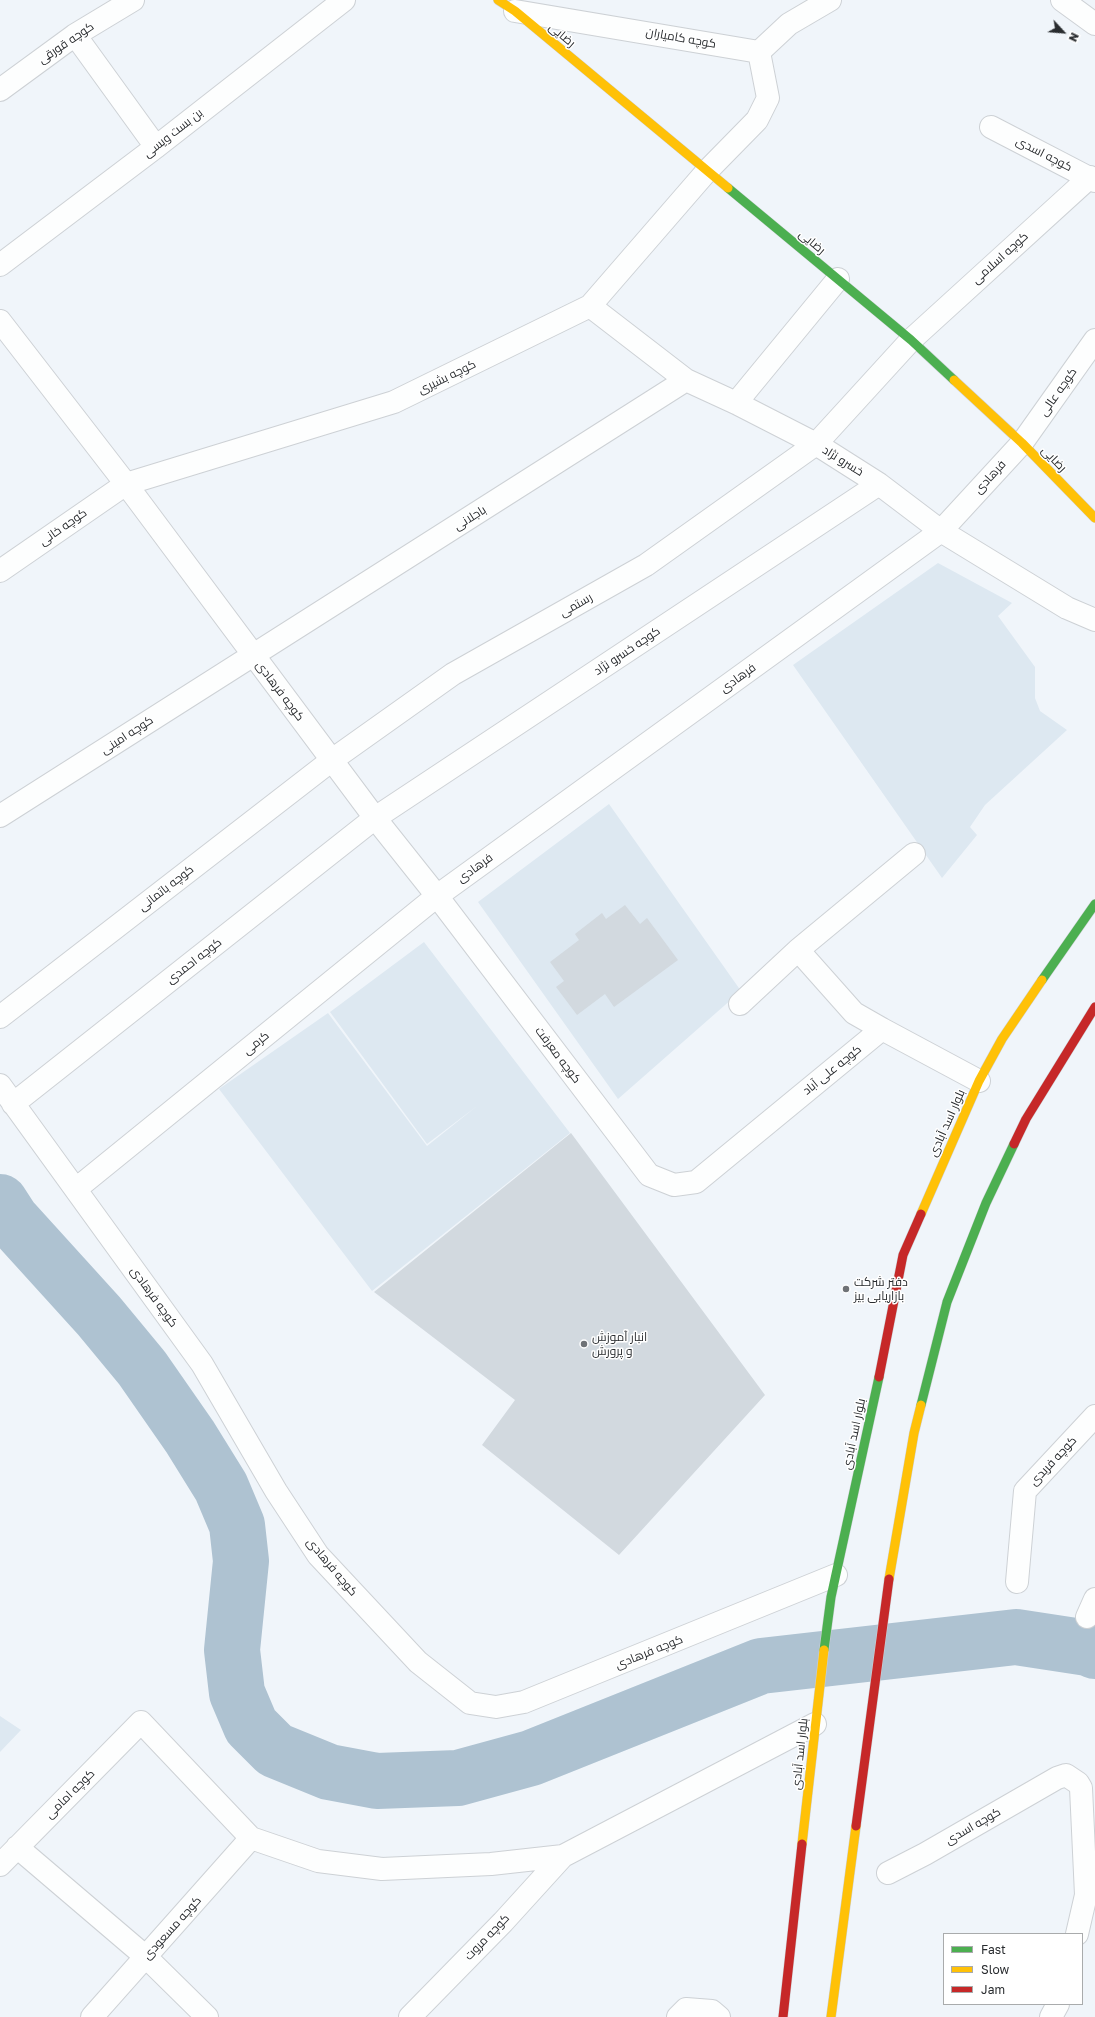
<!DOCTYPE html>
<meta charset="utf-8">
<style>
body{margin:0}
#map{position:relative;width:1095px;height:2017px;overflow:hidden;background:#f0f5fa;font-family:"Golos Text",sans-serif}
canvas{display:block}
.legend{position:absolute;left:943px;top:1933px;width:140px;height:72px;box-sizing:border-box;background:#fff;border:1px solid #a9abac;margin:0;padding:5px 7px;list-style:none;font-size:12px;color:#292c2f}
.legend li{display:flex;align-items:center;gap:8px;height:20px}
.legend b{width:20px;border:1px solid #a9abac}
.north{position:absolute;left:1043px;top:12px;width:40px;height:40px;-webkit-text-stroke:3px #fff;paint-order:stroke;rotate:116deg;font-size:11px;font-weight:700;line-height:16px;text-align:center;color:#292c2f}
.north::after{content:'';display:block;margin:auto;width:14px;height:18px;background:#292c2f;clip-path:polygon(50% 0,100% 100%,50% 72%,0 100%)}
</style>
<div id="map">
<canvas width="1095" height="2017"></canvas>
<ul class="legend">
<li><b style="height:5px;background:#4caf50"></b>Fast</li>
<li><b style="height:5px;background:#ffc107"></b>Slow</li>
<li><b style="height:5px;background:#c62828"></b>Jam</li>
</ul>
<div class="north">N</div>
</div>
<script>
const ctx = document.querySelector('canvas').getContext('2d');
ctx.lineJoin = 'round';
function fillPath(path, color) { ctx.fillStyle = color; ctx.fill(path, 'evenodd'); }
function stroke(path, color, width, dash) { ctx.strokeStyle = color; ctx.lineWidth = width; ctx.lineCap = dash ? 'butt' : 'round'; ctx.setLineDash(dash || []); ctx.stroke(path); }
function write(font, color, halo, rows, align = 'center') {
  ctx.font = font + ' "Golos Text",Cairo,sans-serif'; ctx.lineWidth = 3; ctx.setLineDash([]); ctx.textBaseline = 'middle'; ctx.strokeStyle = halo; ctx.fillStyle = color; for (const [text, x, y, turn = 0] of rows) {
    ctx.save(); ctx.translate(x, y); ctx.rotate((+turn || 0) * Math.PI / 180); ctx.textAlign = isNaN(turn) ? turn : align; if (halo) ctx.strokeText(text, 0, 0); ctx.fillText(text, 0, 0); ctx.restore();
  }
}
fillPath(new Path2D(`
 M938,563L1012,603L998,616L1035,667V698L1040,711L1067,730L985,805L970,827L977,835L942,878L793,665Z
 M609,804L741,991L618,1099L478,902Z
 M424,942L570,1133L372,1291L219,1089L328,1013L427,1146L477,1106L427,1144L330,1012Z
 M0,1716L21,1730L0,1752Z`), '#dde8f1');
stroke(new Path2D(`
 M0,1202L11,1219L99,1316L142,1368L190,1437L221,1487L237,1525L241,1561L232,1650L237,1693L251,1726L275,1750L329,1772L377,1781L458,1778L531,1758L761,1666L1016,1637L1088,1648L1095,1651`), '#aec2d1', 56);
fillPath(new Path2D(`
 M625,905L640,924L647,918L678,960L614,1007L605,994L577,1015L556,987L564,981L550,962L579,940L575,934L602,913L606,919Z
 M571,1133L765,1395L619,1555L482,1445L515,1400L374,1292Z`), '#d2d9df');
const street = new Path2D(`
 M1062,0L1095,24
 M515,11L759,52L789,24L830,0
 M75,35L156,147
 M0,90L75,35L133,0
 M991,127L1095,181
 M0,265L156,147L344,0
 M590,306L686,380L736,403L816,444L879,484L941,531L1067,608L1095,620
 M0,321L126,484L375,818L437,896L649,1175L674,1185L696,1182L882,1029L979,1081
 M736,403L838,279
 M0,571L126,484L394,402L590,306L707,171L757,120L768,98L759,52
 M0,816L686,380
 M798,950L854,1013L882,1029
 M740,1004L798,950L914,854
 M0,1017L332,760L453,674L646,565L816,444L911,340L1090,177
 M0,1085L202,1364L276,1491L318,1555L418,1662L470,1703L496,1707L524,1702L836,1575
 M13,1104L375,818L879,484
 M76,1189L437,896L941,531L1022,443L1095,340
 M1017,1582L1025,1491L1095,1416
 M1087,1617L1095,1599
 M17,1847L146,1957L207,2017
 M0,1865L141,1722L251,1838L318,1861L382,1869L491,1864L563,1856L815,1724
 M888,1873L925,1854L1057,1778L1066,1775L1078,1783L1081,1788L1086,1895L1077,1934
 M92,2017L251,1838
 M410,2017L503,1922L563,1856
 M678,2017L686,2009L712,2011L719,2017
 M1051,2017L1058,2004`);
const fast = new Path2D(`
 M728,188L911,340L954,380
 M1042,980L1095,904
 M921,1405L947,1302L986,1203L1014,1144
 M824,1650L831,1597L879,1377`);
const slow = new Path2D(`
 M498,0L515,11L728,188
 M954,380L1022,443L1095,518
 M921,1214L979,1081L1002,1039L1042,980
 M889,1579L914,1433L921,1405
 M802,1844L824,1650
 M831,2017L856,1826`);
const jam = new Path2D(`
 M1014,1144L1026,1119L1095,1007
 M879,1377L903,1255L921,1214
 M856,1826L889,1579
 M783,2017L802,1844`);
stroke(street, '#cdd1d5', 24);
stroke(fast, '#cdd1d5', 10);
stroke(slow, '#cdd1d5', 10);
stroke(jam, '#cdd1d5', 10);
stroke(street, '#fdfefe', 22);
stroke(fast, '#4caf50', 9);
stroke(slow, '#ffc107', 9);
stroke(jam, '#c62828', 9);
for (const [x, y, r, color] of [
 [846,1289,4,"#6f7276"],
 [584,1344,4,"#6f7276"]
]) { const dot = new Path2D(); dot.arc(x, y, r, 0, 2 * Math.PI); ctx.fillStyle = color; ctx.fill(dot); stroke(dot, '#fff', 1.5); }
write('12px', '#292c2f', '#fff', [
 ["رضایی",562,35,40],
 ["کوچه کامیاران",681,38,10],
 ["کوچه قورقی",66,43,-34],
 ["بن بست ویسی",173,133,-38],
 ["کوچه اسدی",1044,154,27],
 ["رضایی",812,242,40],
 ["کوچه اسلامی",1000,258,-42],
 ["کوچه بشیری",447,377,-26],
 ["کوچه عالی",1058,392,-55],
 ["رضایی",1054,459,46],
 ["خسرو نژاد",843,461,32],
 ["فرهادی",990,477,-48],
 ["باجلانی",470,518,-32],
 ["کوچه خانی",63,527,-35],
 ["رستمی",576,605,-30],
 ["کوچه خسرو نژاد",627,651,-34],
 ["فرهادی",738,678,-36],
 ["کوچه فرهادی",280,691,53],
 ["کوچه امینی",127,735,-33],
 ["فرهادی",475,868,-36],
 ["کوچه باتمانی",166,888,-38],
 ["کوچه احمدی",194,961,-38],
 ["کرمی",256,1043,-39],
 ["کوچه معرفت",558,1055,53],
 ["کوچه علی آباد",832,1070,-39],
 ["بلوار اسد آبادی",947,1123,-66],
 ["کوچه فرهادی",154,1297,54],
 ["بلوار اسد آبادی",854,1434,-78],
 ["کوچه فریدی",1053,1461,-47],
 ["کوچه فرهادی",332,1567,50],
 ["کوچه فرهادی",649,1652,-22],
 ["بلوار اسد آبادی",800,1754,-84],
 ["کوچه امامی",70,1794,-45],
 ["کوچه اسدی",973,1826,-30],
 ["کوچه مسعودی",172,1928,-48],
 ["کوچه مروت",487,1937,-46]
]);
write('12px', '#292c2f', '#fff', [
 ["دفتر شرکت",854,1282],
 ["بازاریابی بیز",854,1296],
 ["انبار آموزش",592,1337],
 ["و پرورش",592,1351]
], 'left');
</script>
